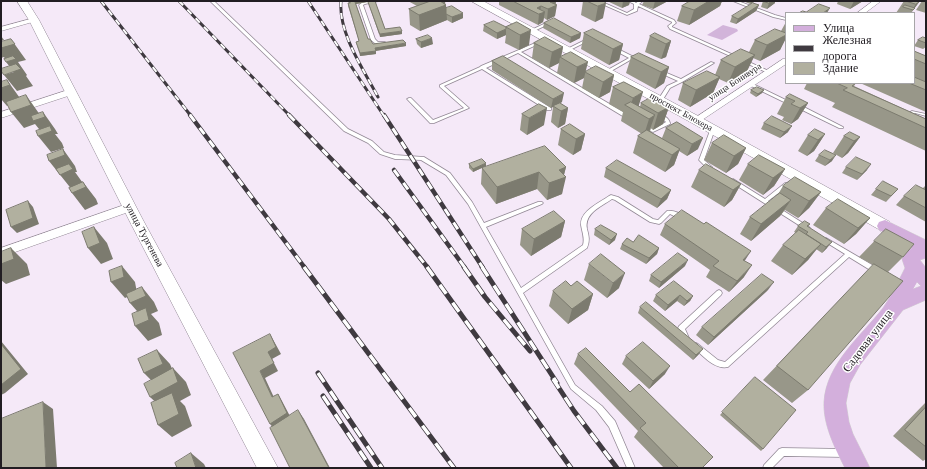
<!DOCTYPE html>
<meta charset="utf-8">
<style>
body{margin:0}
#map{position:relative;width:927px;height:469px;overflow:hidden;background:#f5e9f8;font-family:"Libre Baskerville",serif}
canvas{display:block}
.frame{position:absolute;inset:0;border:2px solid #211d22;pointer-events:none}
.legend{position:absolute;left:785px;top:12px;width:130px;height:72px;box-sizing:border-box;background:#fff;border:1px solid #a6a5a7;margin:0;padding:5px 7px;list-style:none;font-size:12px;color:#211d22}
.legend li{display:flex;align-items:center;gap:8px;height:20px}
.legend b{width:20px;border:1px solid #a6a5a7}
</style>
<div id="map">
<canvas width="927" height="469"></canvas>
<div class="frame"></div>
<ul class="legend">
<li><b style="height:5px;background:#d3afdc"></b>Улица</li>
<li><b style="height:5px;background:#3f3a40"></b>Железная дорога</li>
<li><b style="height:11px;background:#b1b09f"></b>Здание</li>
</ul>
</div>
<script>
const ctx = document.querySelector('canvas').getContext('2d');
ctx.lineJoin = 'round';
function fillPath(path, color) { ctx.fillStyle = color; ctx.fill(path, 'evenodd'); }
function stroke(path, color, width, dash) { ctx.strokeStyle = color; ctx.lineWidth = width; ctx.lineCap = dash ? 'butt' : 'round'; ctx.setLineDash(dash || []); ctx.stroke(path); }
function write(font, color, halo, rows, align = 'center') {
  ctx.font = font + ' "Libre Baskerville",serif'; ctx.lineWidth = 3; ctx.setLineDash([]); ctx.textBaseline = 'middle'; ctx.strokeStyle = halo; ctx.fillStyle = color; for (const [text, x, y, turn = 0] of rows) {
    ctx.save(); ctx.translate(x, y); ctx.rotate((+turn || 0) * Math.PI / 180); ctx.textAlign = isNaN(turn) ? turn : align; if (halo) ctx.strokeText(text, 0, 0); ctx.fillText(text, 0, 0); ctx.restore();
  }
}
fillPath(new Path2D(`
 M723,25L737,29L738,31L722,40L707,35Z`), '#d2b4da');
const lane = new Path2D(`
 M210,1H214L348,129L372,141L384,152L395,155L424,157L450,173L472,202L484,223L538,202H542L543,203L542,204L486,227L521,288L583,245C585,238 582,232 581,225C580,211 599,203 609,196L611,195L618,197L653,219L658,220L667,211C674,210 680,213 685,218L682,220L670,214L661,223L659,224L650,222L615,200L612,199C601,207 584,213 587,229C589,236 590,241 587,248L523,293L575,385L602,406L615,421L635,468H627L609,427L596,410L571,389L468,204L446,175L421,160L395,159L380,154L368,143L344,131Z
 M370,1H379L365,4L363,5L375,39L378,42H385V44H376L371,40L359,5L363,2Z
 M595,1H600L627,13L634,9V4L628,1H633L636,3L639,1H643L639,4L674,20L676,23L672,26V27L771,72L768,73L670,29L668,26L672,23V22L638,6L637,11L627,15Z
 M733,1H738L775,15L786,18V20L773,17Z
 M548,22L551,23L532,32L529,31Z
 M587,39L590,40L568,51L565,50Z
 M540,41H541V43L521,52L630,116V118H626L518,53L486,68L551,108V110H547L482,69L444,86L469,108L434,123H430L407,99L409,98H411L433,120L464,108L440,87V85L480,67L481,66Z
 M614,48H616L632,56H634L639,60L637,61L632,59L606,74H604V72L629,58L614,50Z
 M711,62L714,63L682,82L670,88L662,101H658V100L667,86L678,81L660,73V71H662L681,79Z
 M749,83H751L792,103V104H788L749,85Z
 M796,105H800L843,127V128H839L796,107Z
 M912,111L926,114V116L915,113L909,117H905V115Z
 M657,114C663,114 669,118 670,123V124L653,132L642,128V127L644,126L653,129L666,122L665,121L657,116Z
 M711,128H713L715,129L704,160L712,167V169H708L699,160Z
 M733,179L765,199L785,183H789L790,184L789,185L768,201L809,227L810,228L809,229H805L731,182L730,181Z
 M826,238L879,269L880,271L879,273H875L849,257L728,367C715,370 703,356 694,348L693,346L694,344L696,343L698,344L718,360L725,362L845,254L824,241L823,240L824,239Z
 M719,290L721,291L722,293L721,295L685,329L689,338L688,340L686,341L684,340L678,328L679,326L717,291Z
 M782,448L845,449L848,450L849,453L848,456L845,457L784,456L772,468H763L764,465L779,449Z`);
const street = new Path2D(`
 M873,1H881L865,13H857Z
 M34,18L38,20L36,21L1,31V27Z
 M783,59H786V64L699,122L696,123L692,120Z
 M71,89L74,90L75,92L74,94L1,118V112Z
 M130,203L134,204L135,207L134,210L1,257V248Z`);
const secondary = new Path2D(`
 M17,1H27L39,20L143,220L278,468H257L129,220L29,20Z
 M471,1H483L700,117L890,222L902,237L899,241C889,244 886,237 880,230L692,123Z`);
const primary = new Path2D(`
 M885,220L926,240V258L920,260L926,268V300L903,310L860,365L850,383L846,403L849,422L853,434L870,468H845C835,448 823,425 824,402C826,364 861,336 883,308C892,295 898,282 905,268L902,259L906,252L912,248L879,230L877,226L879,222ZM917,282L921,286L913,289Z`);
stroke(lane, '#928895', 1.5);
stroke(street, '#928895', 1);
stroke(secondary, '#928895', 1);
stroke(primary, '#d3d2d3', 1);
fillPath(lane, '#fff');
fillPath(street, '#fff');
fillPath(secondary, '#fff');
fillPath(primary, '#d3afdc');
const railFar2 = new Path2D(`
 M101,1L191,116
 M179,1L290,116
 M308,1L384,116
 M341,1C338,33 364,70 378,97`);
const railFar1 = new Path2D(`
 M190,115L305,268
 M289,115L389,219L428,268
 M384,115L483,268
 M394,170L465,268`);
const rail = new Path2D(`
 M304,267L454,468
 M427,267L571,468
 M464,267L485,297L530,351
 M482,267L557,383
 M318,373L382,468
 M553,379L574,411L617,468
 M323,396L371,468`);
stroke(railFar2, '#3f3a40', 3);
stroke(railFar1, '#3f3a40', 4.5);
stroke(rail, '#3f3a40', 5);
stroke(railFar2, '#fff', 2, [6]);
stroke(railFar1, '#fff', 3, [8]);
stroke(rail, '#fff', 3.5, [11]);
fillPath(new Path2D(`
 M348,1H375L385,29L402,34L380,37L368,2L356,4L368,39L373,44L406,46L375,51L376,54L360,56L356,42L359,41L348,6V3H349Z
 M408,1H445L446,8L463,18L452,23L447,20L420,31L410,25L409,9L417,6Z
 M499,1H556L555,16L547,20L544,18L543,22L538,25L499,5Z
 M583,1H603V18L595,22L581,15Z
 M607,1H630L629,5L622,8Z
 M644,1H668L653,9L642,5Z
 M690,1H722L720,6L689,25L677,21L682,6Z
 M743,1H754V2L750,4Z
 M763,1H775V3L767,9L761,7Z
 M838,1H863L850,9L837,4Z
 M904,1H920L911,13H896Z
 M922,1H926V13L916,10Z
 M759,5L756,11L736,24L730,22L732,16Z
 M517,22L529,45L519,50L505,43L506,35L497,39L483,31L484,25L506,27Z
 M786,22V38L780,50L760,61L753,58L747,71L728,83L719,79L713,93L690,107L678,100L683,83L715,75L721,60L749,52L755,40L781,31Z
 M544,23L581,33L580,38L570,43L543,28Z
 M584,33L623,44L619,60L609,65L581,49Z
 M650,36L671,41L666,57L661,59L645,52Z
 M926,38V47L923,49L914,46L918,40Z
 M416,39L433,44L421,48L417,44Z
 M534,43L563,47L561,56L586,71L614,75L610,92L599,98L582,88L584,78L574,83L557,73L559,63L549,68L532,58Z
 M914,51L926,56V112L860,83H914Z
 M631,57L669,67L664,83L655,89L626,73Z
 M492,61L562,102L560,103L568,108L565,124L558,128L551,122L553,107L551,108L492,70Z
 M624,82L639,106L640,107L641,103L669,107L663,124L653,130L651,128L650,132L662,138L666,128L677,122L698,149L687,156L679,151L674,165L665,172L633,153L638,136L642,134L621,121L623,112L609,104L613,87Z
 M807,83H856L854,86L926,119V151L832,107L835,103L804,89Z
 M751,90H764L762,93L756,97L750,93Z
 M786,97L808,103L798,119L791,124L782,120L784,117L777,114Z
 M522,114L544,125L527,135L520,130Z
 M764,123L788,132L780,138L761,129Z
 M561,129L585,134L581,150L573,155L558,145Z
 M825,134L814,151L807,156L798,151L808,135Z
 M844,136L860,137L848,153L842,158L833,153Z
 M712,143L746,148L738,164L726,173L704,160Z
 M819,155L832,161L825,166L815,161Z
 M469,164L486,166L473,172L469,168Z
 M748,164L785,169L774,186L763,195L739,180Z
 M566,167L564,175L562,194L547,200L537,189L496,204L481,184L482,168Z
 M846,167L867,170L857,180L842,173Z
 M606,168L671,190L667,199L657,208L604,177Z
 M699,170L741,184L732,200L724,207L691,187Z
 M926,185V222L896,205L904,196L923,188Z
 M783,186L821,192L809,208L798,218L785,210L780,216L751,241L740,234L750,217L777,196Z
 M876,189H898L886,202L871,195Z
 M826,208L870,218L856,234L844,244L813,225Z
 M565,221L561,237L531,256L520,245L522,229Z
 M665,224L744,261V277L729,292L706,277L710,270L660,235Z
 M810,224L808,227L827,248L822,253L816,249L808,260L792,275L771,261L783,245L796,233L794,232L798,226Z
 M595,229L615,240L609,245L594,235Z
 M886,229L903,257L888,272L808,390L792,403L763,380L873,265L859,257Z
 M633,242L659,248L657,254L646,264L620,249L622,244Z
 M589,264L619,288L607,298L584,280Z
 M685,266L659,288L649,281L651,275Z
 M768,290L708,345L696,335L702,327Z
 M553,291L593,294L588,310L568,324L549,306Z
 M656,295L693,296L690,301L684,306L677,301L665,311L653,301Z
 M640,307L699,354L693,360L638,313Z
 M578,354L702,468H664L634,437L638,431L574,364Z
 M626,356L665,374L649,389L622,364Z
 M755,377L763,449L761,451L720,415Z
 M926,402V459L923,461L893,436Z`), '#989789');
fillPath(new Path2D(`
 M358,1H372L356,4L355,2Z
 M440,1H445V5H446L447,20L420,31L419,15Z
 M552,1H556L555,6L557,5L555,16L547,20L548,9L550,2Z
 M623,1H630L629,5L622,8Z
 M655,1H668L653,9Z
 M709,1H722L720,6L689,25L694,10Z
 M751,1H754V2L750,4Z
 M772,1H775V3L767,9L769,3Z
 M854,1H863L850,9Z
 M919,2L911,13L913,10H912L916,4Z
 M606,3L603,18L595,22L598,6Z
 M759,5L756,11L736,24L738,19Z
 M541,6L540,13L545,12L543,22L538,25L539,14L537,8Z
 M830,8L827,13H823Z
 M463,13V18L452,23V17Z
 M506,29V35L497,39V33Z
 M531,30L529,45L519,50L520,35Z
 M402,31V34L380,37V34Z
 M581,33L580,38L570,43L571,37Z
 M786,35V38L780,50L760,61L767,45Z
 M1,36L4,40L1,41Z
 M432,38L433,44L421,48V42Z
 M11,39L26,60L18,62L27,75L26,76L33,86L17,91L4,75L14,72L6,62H7L4,57L1,58V43Z
 M671,41L666,57L661,59L666,44Z
 M406,43V46L375,51V48Z
 M623,44L619,60L609,65L613,49Z
 M563,47L561,57H560L559,63L549,68L552,52Z
 M376,51V54L360,56V53Z
 M755,55L747,71L728,83L735,67Z
 M588,62L584,78L574,83L577,67Z
 M669,67L664,83L655,89L661,72Z
 M614,75L610,92L599,98L603,82Z
 M720,77L713,93L690,107L696,90Z
 M7,80L22,101L7,106L1,99V88Z
 M764,90L762,93L756,97L758,94Z
 M643,92L638,108L630,107L633,98Z
 M564,93L562,102L551,108L553,99Z
 M26,95L38,112L42,118L43,112L55,129L58,134H55L62,143L64,148L51,152L38,136L43,134L35,124L24,128L11,112Z
 M808,103L798,119L791,124L800,108Z
 M669,107L663,124L653,130L658,113Z
 M547,108L544,125L527,135L529,118Z
 M568,108L565,124L558,128L561,111Z
 M655,115L649,132L644,135L649,119Z
 M792,126L788,132L780,138L784,132Z
 M585,134L581,150L573,155L576,139Z
 M825,134L814,151L807,156L818,140Z
 M860,137L848,153L842,158L854,141Z
 M703,138L698,149L687,156L692,144Z
 M746,148L738,164L726,173L734,156Z
 M63,149L75,166L77,172H75L85,186L73,191L49,161Z
 M680,149L674,165L665,172L672,155Z
 M836,155L832,161L825,166L830,160Z
 M486,163V166L473,172V169Z
 M871,164L867,170L857,180L862,174Z
 M566,167L563,178L566,177L562,194L547,200L549,183L559,170Z
 M785,169L774,186L763,195L773,178Z
 M539,172L537,189L496,204L497,187Z
 M83,182L96,199L98,204L85,210L72,193Z
 M741,184L732,200L724,207L733,190Z
 M671,190L667,199L657,208L661,199Z
 M821,192L809,208L798,218L809,201Z
 M791,200L780,216L751,241L761,224Z
 M28,201L33,207L39,224L17,233L11,227Z
 M870,218L856,234L844,244L858,228Z
 M565,221L561,237L531,256L534,239Z
 M94,227L107,243L113,259L101,264L88,248Z
 M617,234L615,240L609,245L611,240Z
 M832,242L827,248L822,253L826,247Z
 M821,244L808,260L792,275L805,259Z
 M11,248L27,264L30,275L6,284L1,280V264Z
 M659,248L657,254L646,264L649,258Z
 M751,251L744,262L743,260Z
 M688,260L685,266L659,288L661,282Z
 M752,265L744,277L729,292L737,281Z
 M122,266L135,282L137,293L125,298L111,282Z
 M625,273L619,288L607,298L613,283Z
 M774,282L768,290L708,345L714,337Z
 M142,287L154,302L158,311L151,314L159,323L162,335L148,341L135,326L143,318L130,303Z
 M593,294L588,310L568,324L572,309Z
 M680,295L677,301L665,311L668,305Z
 M693,296L690,301L684,306L687,301Z
 M270,334L281,354L272,359L278,371L265,378L277,404L272,397L260,371L268,352Z
 M1,341L28,374L5,393L1,395Z
 M703,349L699,354L693,360L696,355Z
 M157,350L170,364L176,378L158,387L144,373Z
 M670,366L665,374L649,389L653,381Z
 M173,368L186,382L191,395L180,401L185,406L192,426L172,437L158,425L164,410L150,397Z
 M278,394L282,401L292,420L275,430L270,424Z
 M43,402L53,409L57,468H46Z
 M298,410L304,419L330,468H329Z
 M191,453L204,464L206,468H196Z`), '#7c7b6f');
const building = new Path2D(`
 M349,1H358L355,2L368,39H370L373,44L403,40L406,43L375,48L376,51L360,53L356,42L359,41L348,3H350Z
 M368,1H375L385,29L400,27L402,31L380,34Z
 M431,1H440L446,5L419,15L409,9Z
 M513,1H552L550,2L557,5L548,9L541,6L537,8L545,12L539,14Z
 M587,1H603L606,3L598,6Z
 M690,1H709L694,10L682,6Z
 M763,1H772L769,3Z
 M906,1H915L919,2L916,4Z
 M753,3L759,5L738,19L732,16Z
 M819,4L830,8L823,13H809L807,12Z
 M905,5L915,8L913,10L903,7Z
 M452,6L463,13L452,17L446,14V8Z
 M803,11L809,13H799Z
 M554,18L581,33L571,37L544,23Z
 M494,21L506,27V29L497,33L484,25Z
 M517,22L531,30L520,35L506,27Z
 M593,29L623,44L613,49L584,33Z
 M775,29L786,33V35L767,45L755,40Z
 M655,33L671,41L666,44L650,36Z
 M428,35L432,38L421,42L416,39Z
 M545,37L563,47L552,52L534,43Z
 M923,37L926,38V43L918,40Z
 M11,39L15,44L1,48V42Z
 M741,49L755,55L735,67L721,60Z
 M914,51L926,56V64L914,59Z
 M571,52L588,62L577,67L560,57Z
 M639,53L669,67L661,72L631,57Z
 M13,56L16,59L6,62L4,59Z
 M503,56L564,93L553,99L492,61Z
 M16,64L21,69L4,75L1,71V69Z
 M596,66L614,75L603,82L585,72Z
 M707,71L720,77L696,90L683,83Z
 M914,77L926,82V90L909,83H914Z
 M7,80L10,85L1,88V82Z
 M624,82L643,92L633,98L613,87Z
 M837,83H856L852,86L926,119V128L843,90L847,88Z
 M757,87L764,90L758,94L751,90Z
 M790,94L808,103L800,108L791,104L795,101L786,97Z
 M26,95L31,105L11,112L6,102Z
 M652,97L669,107L658,113L641,103Z
 M631,102L655,115L649,119L625,105Z
 M560,103L568,108L561,111L553,106Z
 M539,104L547,108L529,118L522,114Z
 M43,112L45,117L33,121L31,116Z
 M772,116L792,126L784,132L764,123Z
 M677,122L703,138L692,144L666,128Z
 M570,124L585,134L576,139L561,129Z
 M50,126L52,131L38,136L36,131Z
 M815,129L825,134L818,140L808,135Z
 M647,130L680,149L672,155L638,136Z
 M850,132L860,137L854,141L844,136Z
 M724,135L746,148L734,156L712,143Z
 M545,146L566,167L559,170L566,177L549,183L539,172L497,187L482,168Z
 M63,149L65,155L49,161L47,155Z
 M825,150L836,155L830,160L819,155Z
 M759,155L785,169L773,178L748,164Z
 M856,157L871,164L862,174L846,167Z
 M482,159L486,163L473,169L469,164Z
 M617,160L671,190L661,199L606,168Z
 M69,164L73,169L60,175L56,169Z
 M706,164L741,184L733,190L699,170Z
 M795,177L821,192L809,201L783,186Z
 M883,181L898,189L891,196L876,189Z
 M83,182L86,187L72,193L69,188Z
 M916,185L926,190V208L904,196Z
 M780,193L791,200L761,224L750,217Z
 M838,199L870,218L858,228L826,208Z
 M28,201L33,218L11,227L6,210Z
 M682,210L704,224L706,222L751,251L743,260L752,265L737,281L713,266L719,261L665,224Z
 M554,211L565,221L534,239L522,229Z
 M805,221L810,224L807,226L832,242L826,247L806,234L808,232L798,226Z
 M601,225L617,234L611,240L595,229Z
 M94,227L100,243L88,248L82,232Z
 M886,229L914,244L903,257L874,241Z
 M799,230L821,244L805,259L783,245Z
 M639,235L659,248L649,258L622,244L627,238L633,242Z
 M11,248L14,259L1,264V252Z
 M678,253L688,260L661,282L651,275Z
 M601,254L625,273L613,283L589,264Z
 M874,264L903,281L808,390L777,366Z
 M122,266L124,277L111,282L109,271Z
 M762,274L774,282L714,337L702,327Z
 M566,281L571,286L577,281L593,294L572,309L553,291Z
 M674,281L693,296L687,301L680,295L668,305L656,295Z
 M142,287L146,296L130,303L126,294Z
 M646,302L703,349L696,355L640,307Z
 M146,308L149,320L135,326L132,314Z
 M270,334L276,347L268,352L274,363L260,371L272,397L278,394L287,413L270,424L233,353Z
 M643,342L670,366L653,381L626,356Z
 M1,344L21,369L1,385Z
 M586,348L630,392L639,384L713,457L702,468H679L640,428L646,423L578,354Z
 M157,350L163,364L144,373L138,359Z
 M173,368L178,382L150,397L144,384Z
 M755,377L796,410L763,449L722,412Z
 M172,393L179,414L158,425L151,403Z
 M43,402L46,468H1V419Z
 M926,407V447L905,430Z
 M298,410L329,468H290L270,428Z
 M191,453L196,468H177L175,463Z`);
fillPath(building, '#b1b09f');
stroke(building, '#7c7b6f', 1);
write('9px', '#211d22', '#fff', [
 ["улица Бонивура",735,82,-33],
 ["проспект Блюхера",681,112,29]
]);
write('10px', '#211d22', '#fff', [
 ["улица Тургенева",144,235,62]
]);
write('12px', '#211d22', '#fff', [
 ["Садовая улица",868,341,-53]
]);
</script>
